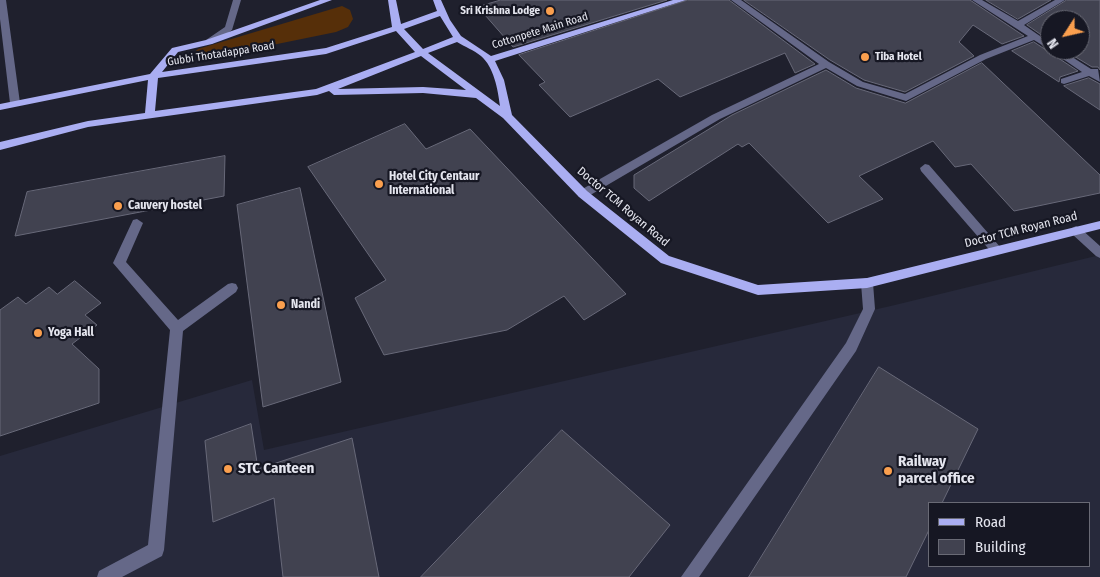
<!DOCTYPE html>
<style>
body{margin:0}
#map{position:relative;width:1100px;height:577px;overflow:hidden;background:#1f202d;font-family:"Fira Sans Condensed",sans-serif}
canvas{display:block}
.legend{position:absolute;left:928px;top:502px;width:162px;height:65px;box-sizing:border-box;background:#161723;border:1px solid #696a75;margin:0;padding:6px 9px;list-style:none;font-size:15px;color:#e5e6ef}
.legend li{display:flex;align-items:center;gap:10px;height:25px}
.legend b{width:25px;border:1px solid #696a75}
.north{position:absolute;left:1040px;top:10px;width:50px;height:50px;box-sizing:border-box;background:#161723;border:1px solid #696a75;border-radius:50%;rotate:235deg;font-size:14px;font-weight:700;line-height:20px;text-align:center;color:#e5e6ef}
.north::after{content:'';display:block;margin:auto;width:18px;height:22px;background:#fa9f4e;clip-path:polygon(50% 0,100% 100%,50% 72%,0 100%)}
</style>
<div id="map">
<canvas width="1100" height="577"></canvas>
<ul class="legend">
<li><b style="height:6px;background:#aaaef2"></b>Road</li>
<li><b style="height:14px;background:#414250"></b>Building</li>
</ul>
<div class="north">N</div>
</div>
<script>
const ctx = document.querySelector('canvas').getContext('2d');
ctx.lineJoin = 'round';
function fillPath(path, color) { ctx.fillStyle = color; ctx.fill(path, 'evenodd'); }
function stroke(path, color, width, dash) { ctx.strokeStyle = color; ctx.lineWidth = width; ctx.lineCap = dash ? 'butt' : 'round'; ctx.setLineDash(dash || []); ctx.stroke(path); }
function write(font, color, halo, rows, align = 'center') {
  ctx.font = font + ' "Fira Sans Condensed",sans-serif'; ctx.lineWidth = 4.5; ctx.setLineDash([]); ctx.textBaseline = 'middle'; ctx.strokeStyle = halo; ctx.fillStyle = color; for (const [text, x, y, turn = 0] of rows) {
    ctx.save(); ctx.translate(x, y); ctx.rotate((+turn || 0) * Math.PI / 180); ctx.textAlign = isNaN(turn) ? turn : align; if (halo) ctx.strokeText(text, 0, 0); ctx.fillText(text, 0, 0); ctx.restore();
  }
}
fillPath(new Path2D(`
 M1100,255V577H0V456L252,380L264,450L895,305ZM929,503H1089V566H929Z`), '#27293b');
fillPath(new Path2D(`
 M342,6L350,10L353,19L348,27L336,32L233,53H194L198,49Z`), '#562f09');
const building = new Path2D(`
 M501,0H667L513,47L478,7Z
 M688,0H729L815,64L795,73L785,53L680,97L658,79L570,117L539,85L545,82L519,55Z
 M744,0H970L1024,36L1002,44L973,25L959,42L974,56L905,92L864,80L830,60Z
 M986,0H1051L1018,19Z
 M1067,0H1100V70L1098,67H1092L1064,50H1080V20H1050V41L1027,25Z
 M1034,42L1049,52L1078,71L1060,77L1059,82L1012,51Z
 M982,63L1100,175V193L1014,211L971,164L955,167L933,141L859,176L883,199L828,223L749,143L742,147L738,144L649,201L634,188V175L732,115L826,70L856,88L905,103Z
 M1089,78L1100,84V110L1064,86Z
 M405,124L426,149L470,129L626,294L584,320L564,296L507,330L384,355L355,298L386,280L308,167Z
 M225,156L224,196L15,236L27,192Z
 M300,188L341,382L263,407L237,205Z
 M75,281L101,303L85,315L97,325L72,344L99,369V403L0,436V310L18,297L26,304L49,287L57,294Z
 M879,367L978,429L942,503H929V530L906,577H749Z
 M251,424L258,469L352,438L379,577H283L274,498L213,522L205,441Z
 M562,430L670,525L629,577H421Z`);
fillPath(building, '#414250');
stroke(building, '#686979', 1);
fillPath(new Path2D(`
 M0,0H6L20,103L15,106L10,103L0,19Z
 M233,0H241L232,30L212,44H206V40L225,27Z
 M731,0H741L829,62L863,82L905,94L980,55L1028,36L972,0H982L1018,21L1055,0H1065L1024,25L1050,43V50L1034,40L986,59L906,101L857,86L826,68L720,119L587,197H579L577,194L579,191L712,115L819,64Z
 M1050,50H1061L1091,69H1098L1100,82L1089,76L1064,84L1061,83V79L1082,72Z
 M925,164L929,165L1001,248L1003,251L1001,254H993L921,171L920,168Z
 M137,219L143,223L126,262L178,320L228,284L232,283L236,284L238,288L236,292L183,331L164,550L162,556L122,577H97L99,571L148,545L170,330L113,263L133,220Z
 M1076,226L1080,228L1100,246V258L1096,256L1072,234L1070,231L1072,228Z
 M867,278L871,279L873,283L875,309L856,351L699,577H681L846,343L863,309L861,283L863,279Z`), '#656888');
fillPath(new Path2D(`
 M320,0H332L212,44L178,52L162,72L326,48L392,27L388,0H396L401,24L437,11L433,0H441L450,20L461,36L491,56L673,0H686L495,61L504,80L512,115L587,191L669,256L758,285L867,278L1100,221V229L867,288L758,295L661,263L579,197L503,118L476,98L423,93L334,95L329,91L317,95L88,127L0,150V142L88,121L145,113L148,80L0,110V104L150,74L172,48L206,40ZM440,16L453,37L423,49L404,29ZM396,31L415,52L316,89L155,111L158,78L326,54ZM457,42C465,47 474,50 481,56C494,67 498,90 500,106L428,53ZM421,56L466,90L423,87L338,89Z`), '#aaaef2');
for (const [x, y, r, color] of [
 [550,11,5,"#fa9f4e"],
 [865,57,5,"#fa9f4e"],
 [379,184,5,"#fa9f4e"],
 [118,206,5,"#fa9f4e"],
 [281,305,5,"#fa9f4e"],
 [38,333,5,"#fa9f4e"],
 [228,469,5,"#fa9f4e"],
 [888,471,5,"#fa9f4e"]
]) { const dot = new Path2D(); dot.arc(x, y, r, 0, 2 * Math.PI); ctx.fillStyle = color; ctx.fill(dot); stroke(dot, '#161723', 2); }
write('bold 11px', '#e5e6ef', '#161723', [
 ["Sri Krishna Lodge",540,11],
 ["Tiba Hotel",875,57,"left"]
], 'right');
write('11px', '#e5e6ef', '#161723', [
 ["Cottonpete Main Road",540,31,-17],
 ["Gubbi Thotadappa Road",221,54,-9]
]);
write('bold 12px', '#e5e6ef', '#161723', [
 ["Hotel City Centaur",389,177],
 ["International",389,191],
 ["Cauvery hostel",128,206],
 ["Nandi",291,305],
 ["Yoga Hall",48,333]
], 'left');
write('12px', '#e5e6ef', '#161723', [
 ["Doctor TCM Royan Road",623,207,40],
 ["Doctor TCM Royan Road",1021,230,-14]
]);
write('bold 15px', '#e5e6ef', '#161723', [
 ["Railway",898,462],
 ["parcel office",898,479],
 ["STC Canteen",238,469]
], 'left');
</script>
